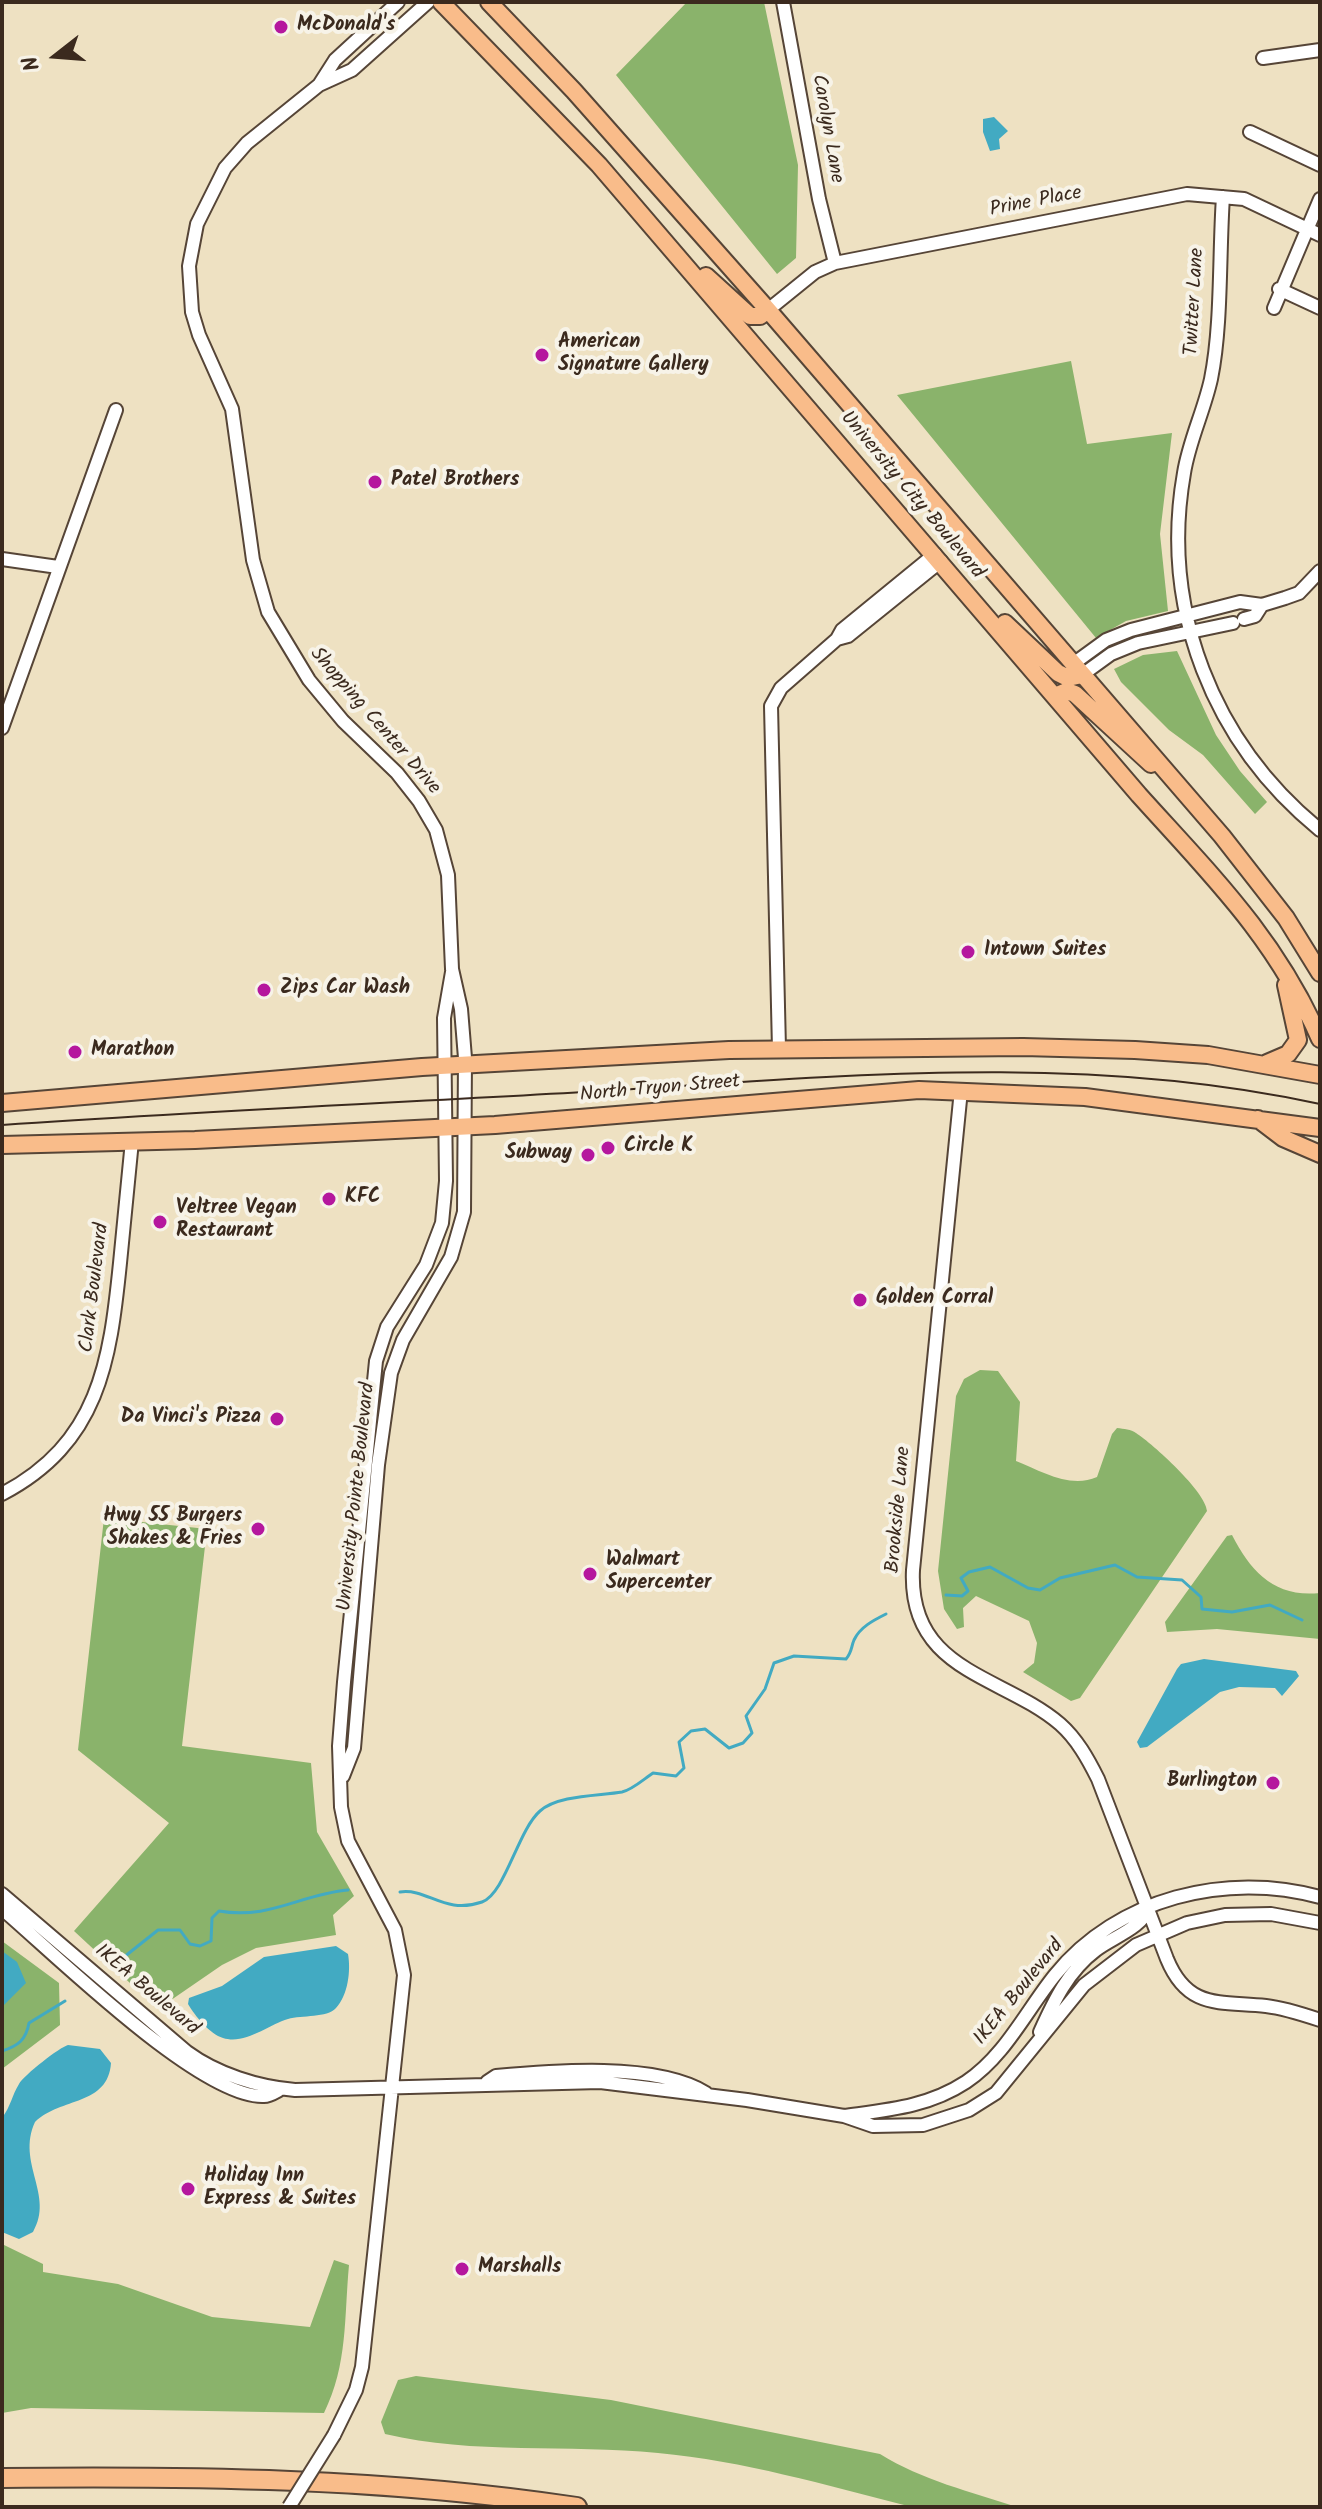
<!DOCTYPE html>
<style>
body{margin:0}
#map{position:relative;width:1322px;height:2509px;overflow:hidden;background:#eee1c2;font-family:Kalam,sans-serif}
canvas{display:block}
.frame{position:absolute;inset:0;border:4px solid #3b2a1e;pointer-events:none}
.north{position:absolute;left:16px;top:16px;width:80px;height:80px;-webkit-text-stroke:6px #f7f3e8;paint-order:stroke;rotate:253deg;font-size:22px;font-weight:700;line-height:32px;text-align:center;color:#3b2a1e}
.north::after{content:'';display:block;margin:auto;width:28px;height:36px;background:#3b2a1e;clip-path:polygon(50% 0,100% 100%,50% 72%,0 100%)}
</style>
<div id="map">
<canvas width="1322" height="2509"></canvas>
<div class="frame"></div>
<div class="north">N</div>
</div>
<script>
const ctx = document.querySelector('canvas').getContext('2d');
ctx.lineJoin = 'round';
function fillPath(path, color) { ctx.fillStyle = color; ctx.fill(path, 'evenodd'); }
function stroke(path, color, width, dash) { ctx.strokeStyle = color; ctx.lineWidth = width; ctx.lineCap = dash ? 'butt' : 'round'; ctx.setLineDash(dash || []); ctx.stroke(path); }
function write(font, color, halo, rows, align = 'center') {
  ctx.font = font + ' Kalam,sans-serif'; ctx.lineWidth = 8; ctx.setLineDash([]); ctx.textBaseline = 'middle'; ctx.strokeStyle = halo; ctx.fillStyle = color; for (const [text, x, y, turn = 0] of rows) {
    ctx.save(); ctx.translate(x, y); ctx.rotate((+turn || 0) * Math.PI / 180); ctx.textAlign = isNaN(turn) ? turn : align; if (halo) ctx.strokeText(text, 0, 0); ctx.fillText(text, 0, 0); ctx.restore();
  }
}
fillPath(new Path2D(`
 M687,2H764L798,165L796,258L777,274L616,75Z
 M1071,361L1087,444L1172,433L1160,534L1168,611L1126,621L1096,638L897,395Z
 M1177,651L1216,735L1240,771L1267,802L1255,814L1203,755L1169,730L1121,682L1114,669L1143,655Z
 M980,1370L998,1371L1020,1402L1016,1461C1041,1471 1070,1489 1097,1477L1112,1434L1117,1428C1124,1429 1131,1429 1136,1433C1153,1444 1206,1492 1207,1511L1080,1698L1071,1701L1023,1672L1034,1663L1037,1643L1029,1621L976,1596L963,1608L964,1627L957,1629L944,1609L938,1571L956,1396L964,1379Z
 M104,1518L207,1529L182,1746L311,1763L317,1832L354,1896L333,1915L336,1935L256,1948L222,1965L158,2009L74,1931L169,1823L78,1750Z
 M1232,1535C1251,1572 1275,1598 1320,1593V1639L1217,1629L1167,1632L1165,1622L1227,1536Z
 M2,1941L59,1983L60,2025L2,2069Z
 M2,2244L43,2264V2272L118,2284L212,2317L310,2327L334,2260L349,2265C344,2318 348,2364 324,2413L31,2408L2,2413Z
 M416,2376L611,2400L880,2454C922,2480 971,2492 1017,2507C989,2507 934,2509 908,2506C825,2485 744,2461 658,2453C568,2444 474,2455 385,2434L381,2422L398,2380Z`), '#8ab36b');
fillPath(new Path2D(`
 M994,117L1008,131L999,139L1000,149L990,151L983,132V119Z
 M1204,1659L1296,1671L1299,1676L1282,1696L1275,1688L1239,1687L1220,1692L1147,1747L1140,1748L1137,1742L1177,1669L1181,1664Z
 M336,1946L348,1954C351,1971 348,1995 336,2008C327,2018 302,2015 288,2019C268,2025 245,2045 223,2038C210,2034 195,2016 188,2004L189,1998L222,1986L264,1957Z
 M2,1951L17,1962L26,1983L2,2007Z
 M68,2045L100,2049L111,2063C108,2106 61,2097 35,2122C16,2163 55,2195 33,2232L19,2239L2,2232V2118C11,2106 12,2095 19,2084C24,2075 60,2047 68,2045Z`), '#42aac2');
stroke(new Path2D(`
 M946,1595L962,1596L968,1591L961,1578L969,1572L990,1567L1028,1588L1040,1590L1060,1578L1115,1565L1137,1577L1182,1580L1201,1597L1202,1609L1232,1612L1270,1605L1302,1620
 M400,1892C428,1888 444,1915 482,1902C505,1894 518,1830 540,1811C558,1795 598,1796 622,1792C632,1790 644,1779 653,1773L676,1776L684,1768L679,1742L691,1731L705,1729L729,1748L743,1743L752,1733L746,1716L765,1689L774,1663L794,1656L846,1659C852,1652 851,1647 854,1640C860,1627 874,1620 886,1614
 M119,1961L158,1930H180L190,1944L200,1946L211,1941L212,1918L219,1911C269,1920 301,1894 348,1890
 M2,2051C18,2046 26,2040 29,2023L65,2001`), '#42aac2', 3);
const minor = new Path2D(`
 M398,2L335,60L319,85L352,70L428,2
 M783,2L819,199L835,263
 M1263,58L1320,50
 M319,85L247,143L225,168L197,224L189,266L192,312L199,335L232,409L253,560L268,612L309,680L343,721L397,773L419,801L436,830L448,875L452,969L461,1009L465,1058L464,1212L451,1257L403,1340L391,1373L378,1465L354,1748L343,1776
 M1250,132L1320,165
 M1223,197C1219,254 1222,325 1211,379C1204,411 1189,441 1184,473C1160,609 1213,743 1320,830
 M1279,289L1320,308
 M1274,308L1320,199
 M768,310L815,272L835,263L1187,194L1244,199L1320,235
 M935,554L842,630L837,639L848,636L941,561
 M2,559L58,567
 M1244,619L1255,616L1262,605
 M1073,664L1106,640L1131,630L1240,602L1262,605L1285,598L1299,593L1320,571
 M1082,675L1111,654L1138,643L1233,623
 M2,728L116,410
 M779,1049L771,706L781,688L837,639
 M961,1090L913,1570C908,1672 1003,1675 1060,1724C1077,1739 1088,1759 1098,1779L1167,1959C1188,2010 1220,2001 1266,2006C1284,2008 1302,2014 1320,2020
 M2,1494C99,1443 110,1362 120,1263C124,1222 128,1182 132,1141
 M2,1894L187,2052C217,2074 258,2087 295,2090L600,2082L747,2100L844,2116L873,2126L923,2125L969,2110L996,2093L1084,1985L1136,1945L1187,1923L1225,1915L1271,1914L1320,1923
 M2,1909C53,1952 201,2099 264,2096C270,2096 277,2091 281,2089
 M1040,2032C1054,2001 1068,1971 1096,1950C1111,1938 1144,1927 1148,1908
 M487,2082L496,2076C553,2071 656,2062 706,2093
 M844,2116C887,2110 928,2107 966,2082C1005,2056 1026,2011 1055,1975C1117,1898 1227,1871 1320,1897
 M334,2435L356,2390L362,2367L404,1975L395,1930L348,1841L341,1807L339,1746L344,1682L376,1361L387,1327L426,1265L442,1223L446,1181L444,1018L452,972`);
const major = new Path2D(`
 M441,2L599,165L1139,795C1212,876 1275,937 1320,1039
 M489,2L574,91L768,310L1222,836L1286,918L1320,973
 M706,276L750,316H760L768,310
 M1005,623L1058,673L1068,678L1082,675
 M1055,696L1067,691L1075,694L1151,764
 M1267,1063L1288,1054L1298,1040L1286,985
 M2,1103L422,1067L729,1050L1023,1047L1135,1050L1208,1055L1320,1075
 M1258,1119L1283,1138L1320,1154
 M2,1145L195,1140L495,1125L919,1090L1085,1097L1320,1128`);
const highway = new Path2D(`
 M2,2478C194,2476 387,2478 577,2507`);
stroke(minor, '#564537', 16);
stroke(major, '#564537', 20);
stroke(highway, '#564537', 22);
stroke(minor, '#fff', 12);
stroke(major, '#f9bc8a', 16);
stroke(highway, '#f9bc8a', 18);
stroke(new Path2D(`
 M2,1125C207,1111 413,1102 619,1090C853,1075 1088,1053 1320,1104`), '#3b2a1e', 2);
const minorBridge = new Path2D(`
 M289,2507L334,2435`);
stroke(minorBridge, '#564537', 16, []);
stroke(minorBridge, '#fff', 12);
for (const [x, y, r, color] of [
 [281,27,8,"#b5179e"],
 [542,355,8,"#b5179e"],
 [375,482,8,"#b5179e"],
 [968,952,8,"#b5179e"],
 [264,990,8,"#b5179e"],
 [75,1052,8,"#b5179e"],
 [608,1148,8,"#b5179e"],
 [588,1155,8,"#b5179e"],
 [329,1199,8,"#b5179e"],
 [160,1222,8,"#b5179e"],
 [860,1300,8,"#b5179e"],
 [277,1419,8,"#b5179e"],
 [258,1529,8,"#b5179e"],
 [590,1574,8,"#b5179e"],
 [1273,1783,8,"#b5179e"],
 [188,2189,8,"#b5179e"],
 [462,2269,8,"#b5179e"]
]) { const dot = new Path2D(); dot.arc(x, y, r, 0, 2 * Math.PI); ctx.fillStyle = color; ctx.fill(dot); stroke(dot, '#f7f3e8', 3); }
write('bold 20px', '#3b2a1e', '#f7f3e8', [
 ["McDonald's",297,27],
 ["American",558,344],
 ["Signature Gallery",558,367],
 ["Patel Brothers",391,482],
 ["Intown Suites",984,952],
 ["Zips Car Wash",280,990],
 ["Marathon",91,1052],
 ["Circle K",624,1148],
 ["Subway",572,1155,"right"],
 ["KFC",345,1199],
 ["Veltree Vegan",176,1210],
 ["Restaurant",176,1233],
 ["Golden Corral",876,1300],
 ["Da Vinci's Pizza",261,1419,"right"],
 ["Hwy 55 Burgers",242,1518,"right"],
 ["Shakes & Fries",242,1541,"right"],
 ["Walmart",606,1562],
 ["Supercenter",606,1585],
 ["Burlington",1257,1783,"right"],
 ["Holiday Inn",204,2178],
 ["Express & Suites",204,2201],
 ["Marshalls",478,2269]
], 'left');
write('20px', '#3b2a1e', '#f7f3e8', [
 ["Carolyn Lane",826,129,80],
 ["Prine Place",1036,203,-11],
 ["Twitter Lane",1196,302,-87],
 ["University City Boulevard",911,496,50],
 ["Shopping Center Drive",374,722,49],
 ["North Tryon Street",660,1090,-5],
 ["Clark Boulevard",96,1288,-83],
 ["University Pointe Boulevard",358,1497,-84],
 ["Brookside Lane",900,1510,-85],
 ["IKEA Boulevard",146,1991,40],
 ["IKEA Boulevard",1020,1993,-51]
]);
</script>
